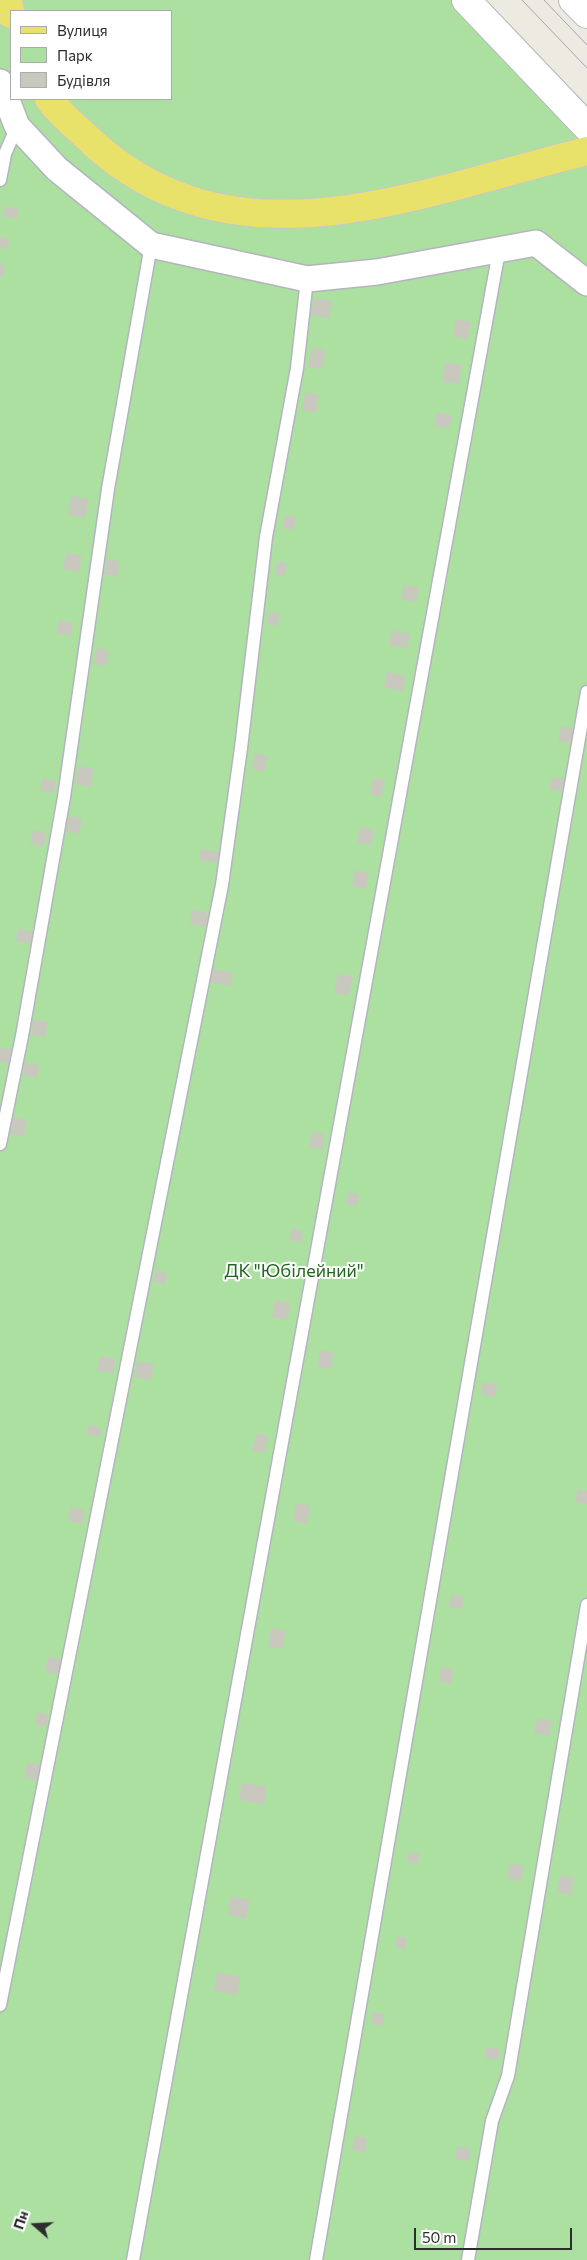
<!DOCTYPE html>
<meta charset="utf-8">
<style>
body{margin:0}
#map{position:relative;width:587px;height:2260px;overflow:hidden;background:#edeae1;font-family:Commissioner,sans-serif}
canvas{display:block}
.legend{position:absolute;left:10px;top:10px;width:162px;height:90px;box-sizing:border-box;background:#fff;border:1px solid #ababab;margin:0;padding:6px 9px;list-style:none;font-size:15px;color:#2d2d2d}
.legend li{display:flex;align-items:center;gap:10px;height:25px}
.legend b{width:25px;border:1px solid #ababab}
.north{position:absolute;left:10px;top:2200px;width:50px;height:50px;-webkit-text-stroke:4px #fff;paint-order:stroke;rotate:289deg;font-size:14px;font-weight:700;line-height:20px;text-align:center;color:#2d2d2d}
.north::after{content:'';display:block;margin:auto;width:18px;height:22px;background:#2d2d2d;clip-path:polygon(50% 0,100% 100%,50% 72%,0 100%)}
.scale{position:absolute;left:414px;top:2228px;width:158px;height:22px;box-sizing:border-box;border:2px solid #2d2d2d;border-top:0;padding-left:6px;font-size:15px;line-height:18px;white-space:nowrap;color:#2d2d2d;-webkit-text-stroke:4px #fff;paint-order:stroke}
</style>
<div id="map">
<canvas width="587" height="2260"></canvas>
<ul class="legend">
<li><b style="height:6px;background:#e8e26b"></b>Вулиця</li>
<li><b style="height:14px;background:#abe0a1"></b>Парк</li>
<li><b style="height:14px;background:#c9c8bf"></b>Будівля</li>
</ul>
<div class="north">Пн</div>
<div class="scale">50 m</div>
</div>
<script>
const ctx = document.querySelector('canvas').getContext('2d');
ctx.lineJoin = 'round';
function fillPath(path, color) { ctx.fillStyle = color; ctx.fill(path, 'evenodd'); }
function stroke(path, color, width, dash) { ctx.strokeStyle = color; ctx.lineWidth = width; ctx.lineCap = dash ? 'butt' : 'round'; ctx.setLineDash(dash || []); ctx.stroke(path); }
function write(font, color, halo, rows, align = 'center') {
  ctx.font = font + ' Commissioner,sans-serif'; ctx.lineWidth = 4; ctx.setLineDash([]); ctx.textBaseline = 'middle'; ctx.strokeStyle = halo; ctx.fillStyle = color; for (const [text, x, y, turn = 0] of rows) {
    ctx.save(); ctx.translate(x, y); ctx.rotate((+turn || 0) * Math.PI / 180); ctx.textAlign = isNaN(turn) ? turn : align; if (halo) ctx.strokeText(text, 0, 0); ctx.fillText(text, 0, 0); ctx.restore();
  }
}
fillPath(new Path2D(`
 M0,0H466L587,127V2260H0ZM11,11H171V99H11Z`), '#abe0a1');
fillPath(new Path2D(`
 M4,206L19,209L17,219L2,216Z
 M0,237L9,239L8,249L0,248Z
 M0,264L6,265L2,278L0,277Z
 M314,298L332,301L329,318L311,315Z
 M456,319L471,322L468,339L453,336Z
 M312,348L326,350L322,369L308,367Z
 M445,362L462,365L458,384L442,381Z
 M305,392L319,395L316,413L302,410Z
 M437,412L452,415L449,428L434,426Z
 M71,496L89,499L85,518L68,515Z
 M285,515L296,517L294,530L283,528Z
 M66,553L82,556L79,572L63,569Z
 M107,559L120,562L117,577L104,574Z
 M277,562L287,563L284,576L275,574Z
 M404,585L419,587L416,602L401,599Z
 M269,611L280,614L278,626L267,624Z
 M59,620L73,623L71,636L56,633Z
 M392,630L410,634L407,648L389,645Z
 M96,648L109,651L106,666L94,664Z
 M387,672L406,676L403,691L384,687Z
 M561,726L575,729L573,743L558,741Z
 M255,753L268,756L264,772L252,769Z
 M79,766L94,769L91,787L75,784Z
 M552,777L567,780L565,792L549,789Z
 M373,778L385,780L381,797L370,795Z
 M42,779L56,781L54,793L40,791Z
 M69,816L82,818L79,834L66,831Z
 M360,827L374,830L371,845L357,843Z
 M33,830L46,833L44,846L30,844Z
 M201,849L220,852L218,863L199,860Z
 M355,870L369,873L366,889L352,886Z
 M192,910L208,913L206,927L190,924Z
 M18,929L34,932L32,944L16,941Z
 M213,969L233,973L231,986L211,982Z
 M338,974L353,976L349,996L334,993Z
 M33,1019L48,1022L45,1037L31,1035Z
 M0,1048L12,1050L10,1064L0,1062Z
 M25,1063L39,1065L37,1078L23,1075Z
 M13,1117L27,1120L24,1136L10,1134Z
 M312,1132L325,1134L322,1150L309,1147Z
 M348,1192L359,1194L357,1206L346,1204Z
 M292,1228L303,1231L301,1243L289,1240Z
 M156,1270L167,1273L165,1284L153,1282Z
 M275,1300L291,1303L287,1320L272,1317Z
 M320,1350L334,1353L331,1369L317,1367Z
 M100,1356L116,1359L113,1373L97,1371Z
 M137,1361L154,1364L151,1380L134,1377Z
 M483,1382L497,1384L495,1397L481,1395Z
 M88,1425L102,1428L100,1437L86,1435Z
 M256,1434L268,1436L265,1453L252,1451Z
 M578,1489L587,1491V1504L575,1502Z
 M296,1503L310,1506L307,1524L293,1521Z
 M71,1507L85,1510L82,1524L68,1521Z
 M452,1594L464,1597L462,1609L449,1607Z
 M271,1628L286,1631L282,1649L268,1646Z
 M48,1657L61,1659L58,1674L45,1672Z
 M441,1667L454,1669L451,1684L439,1681Z
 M37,1712L48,1715L46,1727L35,1725Z
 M537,1718L552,1721L549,1736L534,1733Z
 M27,1762L41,1765L38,1780L25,1778Z
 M242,1783L267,1787L264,1805L239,1800Z
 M409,1852L420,1854L418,1864L407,1862Z
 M510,1863L524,1866L521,1881L507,1878Z
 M560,1875L574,1878L571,1895L557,1892Z
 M231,1896L250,1900L246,1919L228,1915Z
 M397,1936L407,1938L405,1949L396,1947Z
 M217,1972L240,1977L237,1995L214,1991Z
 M373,2012L385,2014L382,2026L371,2023Z
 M486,2047L500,2049L498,2060L485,2058Z
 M355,2136L367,2138L365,2152L352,2150Z
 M457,2146L471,2149L469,2161L455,2159Z`), '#c9c8bf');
const lane = new Path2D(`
 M0,180L5,154L17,126
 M0,1144L22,1036L64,797L108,489L151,245
 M0,2005L222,885L241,748L266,537L297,368L307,279
 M133,2260L499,251
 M316,2260L587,692
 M468,2260L492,2121L508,2076L587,1605`);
const street = new Path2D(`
 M0,82L17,126L57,169L151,245L307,279L377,272L536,243L587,283`);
const secondary = new Path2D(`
 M466,0L587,127
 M573,0L587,14`);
const primary = new Path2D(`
 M7,0L11,14
 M49,99C61,116 79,129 94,144C239,274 424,190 587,151`);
stroke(lane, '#b4b4bf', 15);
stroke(street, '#b4b4bf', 28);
stroke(secondary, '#b4b4bf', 30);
stroke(primary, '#c8c8c8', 30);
stroke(lane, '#fff', 12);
stroke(street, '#fff', 25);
stroke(secondary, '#fff', 28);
stroke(primary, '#e8e26b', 28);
stroke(new Path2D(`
 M522,0L587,68
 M544,0L587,45`), '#a4a3b6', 1);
write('18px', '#226720', '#fff', [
 ["ДК \"Юбілейний\"",294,1271]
]);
</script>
